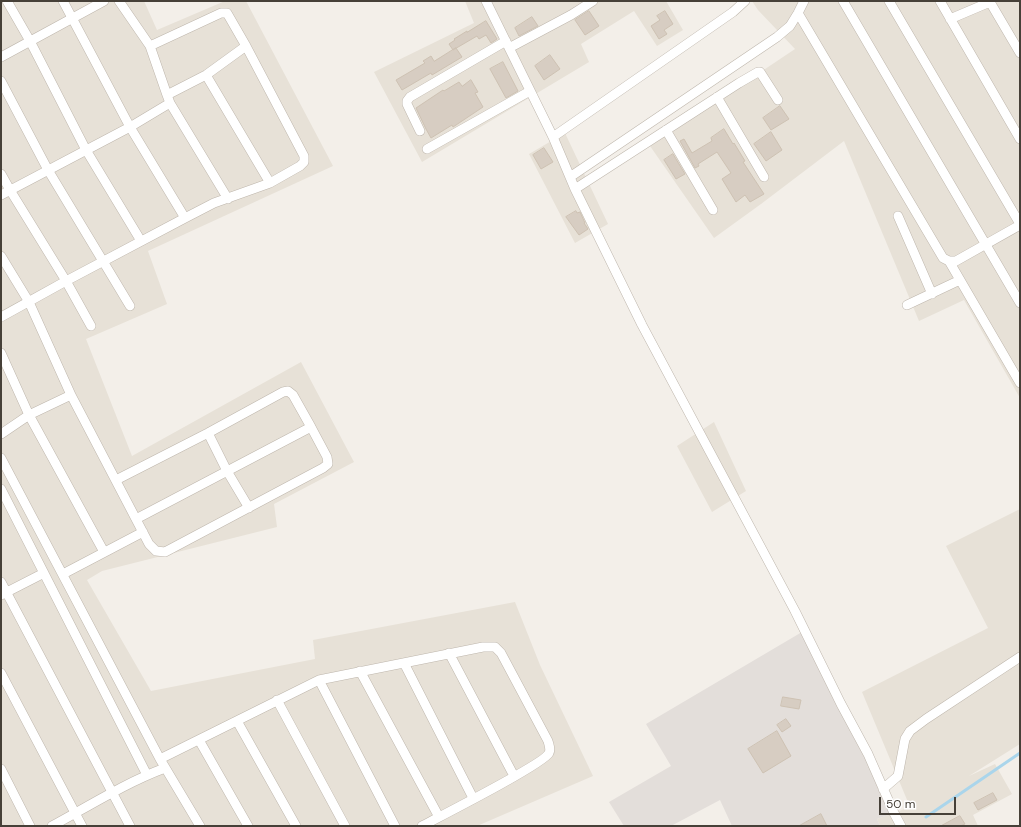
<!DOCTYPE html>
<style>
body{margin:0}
#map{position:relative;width:1021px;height:827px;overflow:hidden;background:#f3efe9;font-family:"DM Sans",sans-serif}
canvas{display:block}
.frame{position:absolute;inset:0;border:2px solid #464038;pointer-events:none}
.scale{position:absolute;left:879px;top:797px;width:77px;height:18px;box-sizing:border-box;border:2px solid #464038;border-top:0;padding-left:5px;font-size:12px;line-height:14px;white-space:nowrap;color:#464038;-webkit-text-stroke:3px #fff;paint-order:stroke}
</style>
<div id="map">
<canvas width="1021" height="827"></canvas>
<div class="frame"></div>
<div class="scale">50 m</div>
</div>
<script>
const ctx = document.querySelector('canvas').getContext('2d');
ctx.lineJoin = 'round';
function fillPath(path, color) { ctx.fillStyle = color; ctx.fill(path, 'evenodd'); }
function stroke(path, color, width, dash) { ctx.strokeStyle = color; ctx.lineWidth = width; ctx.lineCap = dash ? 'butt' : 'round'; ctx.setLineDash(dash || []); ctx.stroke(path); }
fillPath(new Path2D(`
 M1,1H144L157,30L225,1H246L333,166L148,251L167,304L86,339L132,456L301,362L354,462L274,504L277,527L102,571L87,580L151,691L315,659L313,640L515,602L540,665L593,776L477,826H1Z
 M465,1H666L683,30L657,46L634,11L581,44L589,62L422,162L374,72L474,23Z
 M752,1H1020V398L964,300L919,321L844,141L761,204L714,238L650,146L795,49L758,10Z
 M565,133L608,224L575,243L529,154Z
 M714,422L746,491L712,512L677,446Z
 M1020,509V744L969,776L995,764L1012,794L973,815L978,826H880L877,819L910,807L862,692L988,628L946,546Z`), '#e7e1d7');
fillPath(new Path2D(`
 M802,632L894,813L877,819L880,826H732L720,800L671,826H624L609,802L671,766L646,724Z`), '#e3deda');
stroke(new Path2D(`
 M926,817L1020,753`), '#aad5eb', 3);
const building = new Path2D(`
 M589,11L599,26L585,35L575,20Z
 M665,11L673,24L664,30L667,34L659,39L651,26L660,20L657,16Z
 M532,17L538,26L519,36L515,28Z
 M486,21L497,39L491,43L486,35L479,39L477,36L453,50L449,44L455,40L454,39L467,31V32Z
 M456,48L462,57L432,75L431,73L402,90L396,80L425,63L423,61L431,56L434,61Z
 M550,55L560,69L544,80L535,66Z
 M503,62L518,91L506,98L490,69Z
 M471,80L478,92L475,93L483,107L453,127L452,125L431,138L426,129L416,108L443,90L444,91L459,82L462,86Z
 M780,106L789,119L771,130L763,118Z
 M724,129L733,144L734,143L745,161L743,162L764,194L750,202L745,195L736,202L722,179L731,173L717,152L698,164L699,166L695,168L680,141L684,139L692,153L712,141L711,138Z
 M771,132L782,150L766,161L754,144Z
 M544,148L553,162L541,169L533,155Z
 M673,154L685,174L676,179L664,160Z
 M576,211L577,213L580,212L585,223H584L588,229L579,235L566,217Z
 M783,697L801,700L799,709L781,706Z
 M786,719L791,726L782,732L777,725Z
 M777,731L791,756L763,773L748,749Z
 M993,793L997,800L978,810L974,803Z
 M821,814L827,826H799Z
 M960,816L965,824L960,826H941Z`);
fillPath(building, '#d7cdc2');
stroke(building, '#cec2b3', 1);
const minor = new Path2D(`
 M7,1L30,41L86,150L141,241
 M63,1L130,127L185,218
 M119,1L150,46L167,95L170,103L228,199
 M486,1L553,137L575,189L642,325L795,611L841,704L868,754L894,813L901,826
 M843,1L1020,303
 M889,1L1020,224
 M940,1L1020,139
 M798,13L943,258L949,261H956L1020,225
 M950,19L990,2L1020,53
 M509,48L571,15L593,1
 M1,57L104,1
 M206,75L270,183
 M1,81L48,170L130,306
 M167,95L206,75L246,46
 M717,97L764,177
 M666,130L713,210
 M420,131L407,104V101L410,97L506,41
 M553,137L733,12L745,1
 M427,149L530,91
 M1,174L10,190L66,281L91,326
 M570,177L777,37L790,26L798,13L804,1
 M575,189L739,83L758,72H760L778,100
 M1,195L130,127L170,103
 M898,216L932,294
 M1,256L29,302L71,395L149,544L156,551L165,552L323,468L328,464L327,457L311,427L293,395L288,391L283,392L208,433L116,480
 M949,261L1020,383
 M907,305L960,280
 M1,317L66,281L185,218L214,203L270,183L300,166L304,162V156L246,46L227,13H221L150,46
 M1,353L29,415L104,552
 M208,433L227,471L249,508
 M1,434L29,415L71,395
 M1,458L160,759L200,826
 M1,489L147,775
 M136,519L311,427
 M63,574L143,532
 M1,582L130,826
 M1,595L44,573
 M449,653L514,776
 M404,663L473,798
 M360,671L439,817
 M1,673L82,826
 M319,680L395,826
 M277,700L345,826
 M237,721L296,826
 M199,740L248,826
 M160,759L319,680L483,647H495L501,653L548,741C549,745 551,749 549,753C545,763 439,817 422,826
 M1,769L30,826
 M883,789L898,776L905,739L910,731L926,719L1020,657
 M52,826C89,806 125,783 165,768`);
stroke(minor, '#beb6ac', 10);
stroke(minor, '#fff', 9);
</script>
